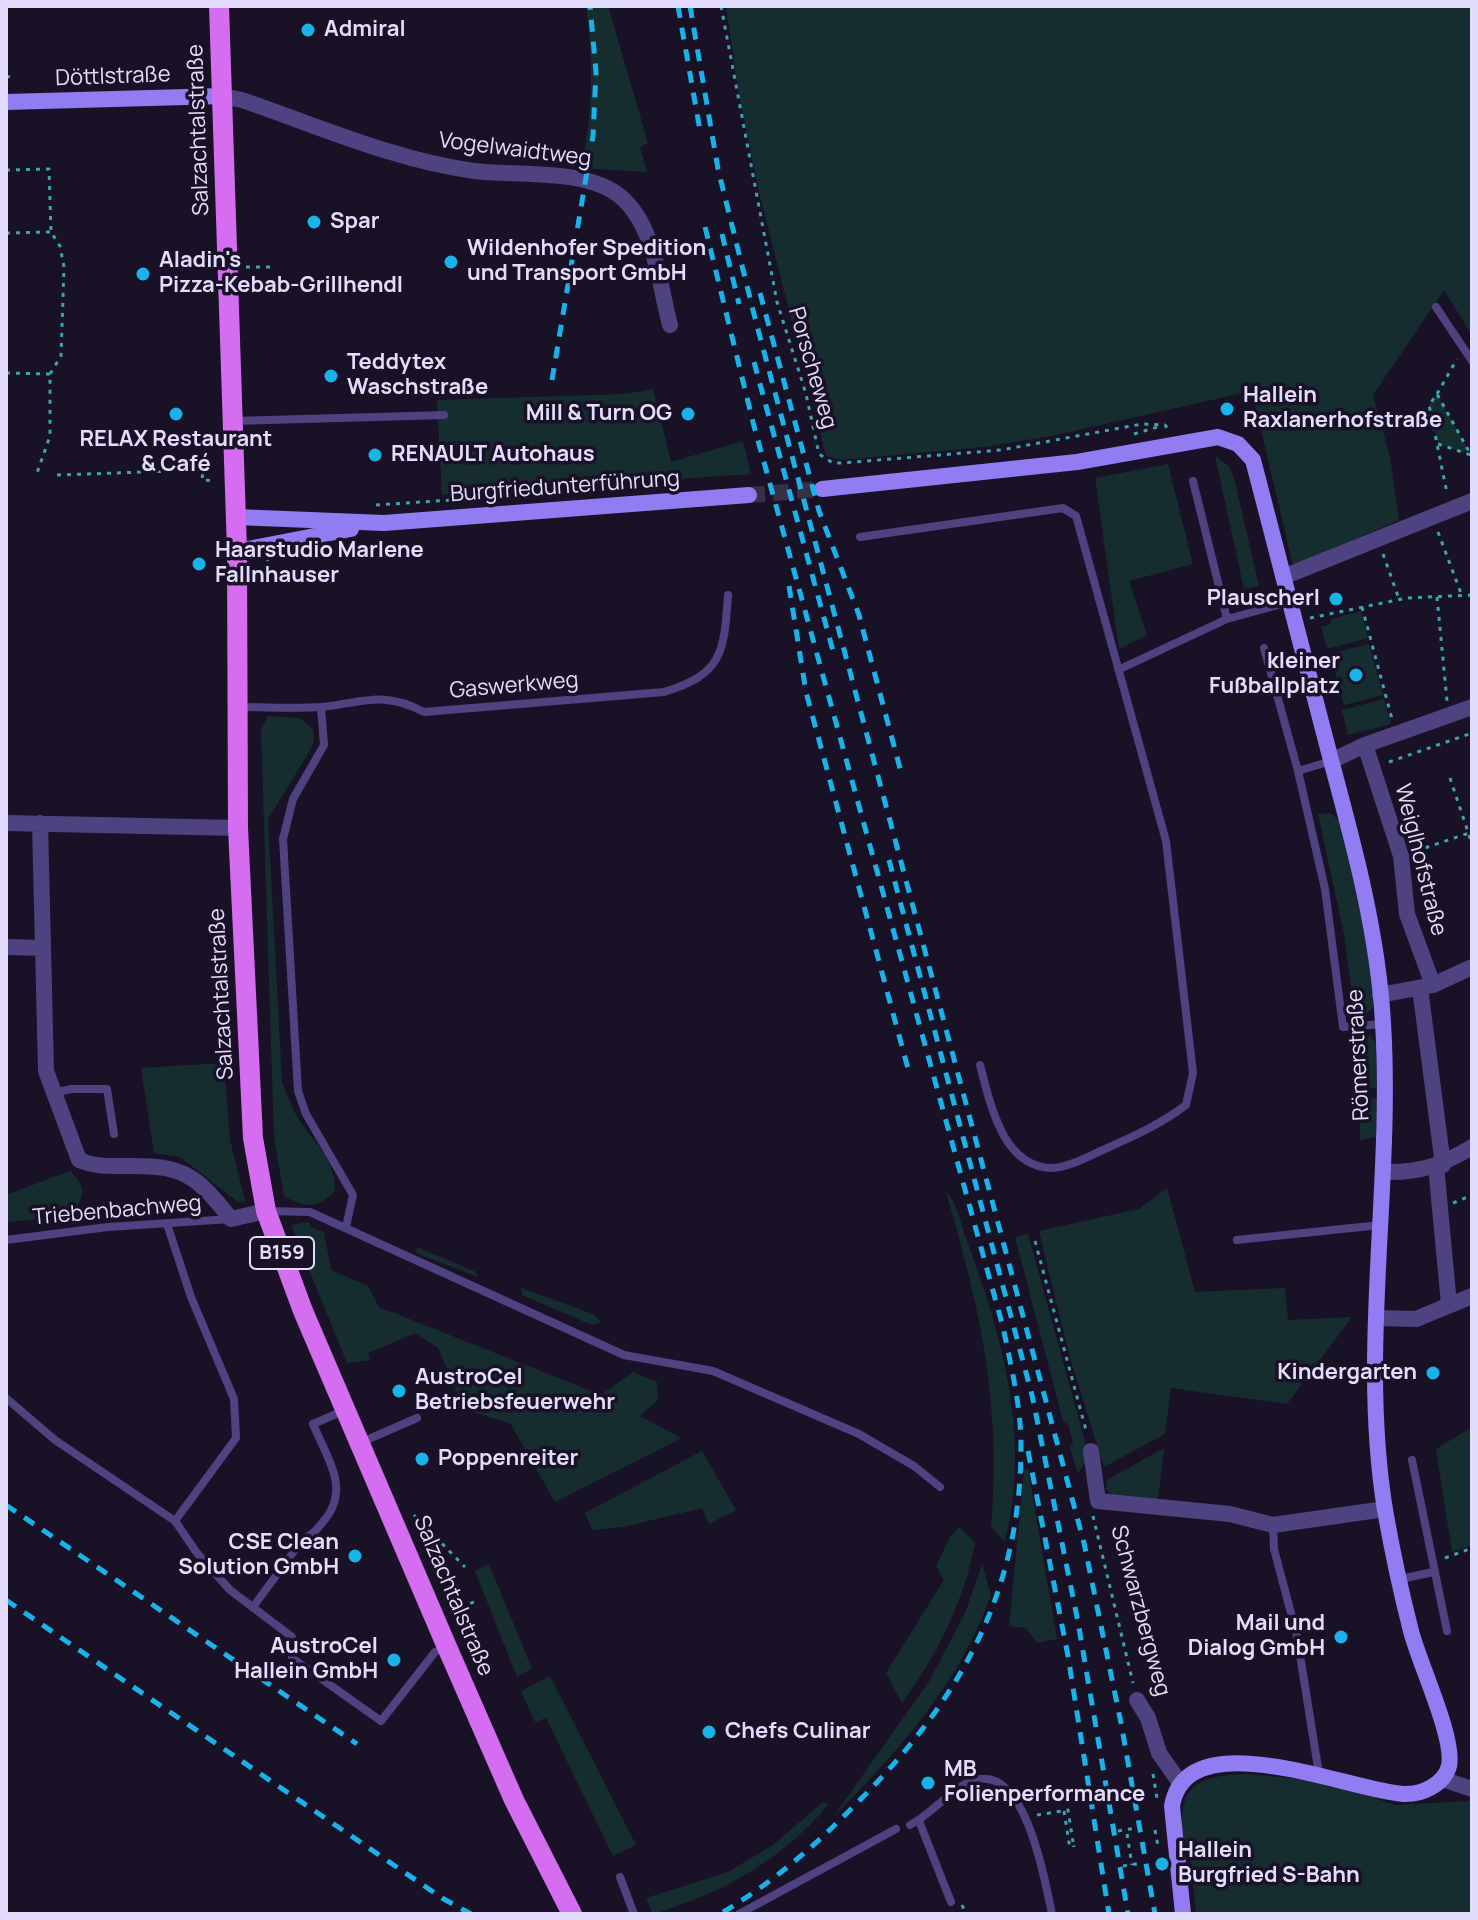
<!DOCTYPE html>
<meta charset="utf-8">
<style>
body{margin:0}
#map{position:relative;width:1478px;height:1920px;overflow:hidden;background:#191227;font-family:Manrope,sans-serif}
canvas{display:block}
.frame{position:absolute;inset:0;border:8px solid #e4dcfc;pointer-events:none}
</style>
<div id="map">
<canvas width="1478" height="1920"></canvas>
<div class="frame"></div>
</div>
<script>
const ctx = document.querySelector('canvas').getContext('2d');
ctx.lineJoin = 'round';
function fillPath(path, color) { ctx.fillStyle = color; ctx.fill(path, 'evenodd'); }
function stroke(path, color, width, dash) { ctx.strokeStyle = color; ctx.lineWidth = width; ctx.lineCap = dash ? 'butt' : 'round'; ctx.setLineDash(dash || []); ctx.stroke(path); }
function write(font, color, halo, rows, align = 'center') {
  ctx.font = font + ' Manrope,sans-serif'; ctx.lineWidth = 7; ctx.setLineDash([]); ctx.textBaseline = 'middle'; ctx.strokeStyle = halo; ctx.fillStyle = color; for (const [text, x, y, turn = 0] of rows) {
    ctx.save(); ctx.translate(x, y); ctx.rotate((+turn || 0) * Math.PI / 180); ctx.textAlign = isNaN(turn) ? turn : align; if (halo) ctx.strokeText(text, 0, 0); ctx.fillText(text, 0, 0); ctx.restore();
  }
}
fillPath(new Path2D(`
 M586,6H608L648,143L640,147L647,172L581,168C593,115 594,60 586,6Z
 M726,6H1472V335L1444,290L1373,395L1390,457L1399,520L1293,566L1252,391L1051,436L984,447L842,460L826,456L760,196L738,90Z
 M653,389L671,462L743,441L751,474L442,495L437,400L626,394Z
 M1437,394L1467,448L1464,453L1438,444L1429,405Z
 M1215,456L1229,466L1234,478L1259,586L1244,589Z
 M1168,464L1193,564L1129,581L1147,635L1119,649L1095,478Z
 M1361,611L1368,638L1327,649L1321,627L1331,624V619Z
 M1369,644L1383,695L1344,705L1330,654Z
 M1384,699L1391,724L1348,735L1342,710Z
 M268,716L300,718L313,729L314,742L306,757L268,819L282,1083C287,1093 290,1103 295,1113C309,1138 337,1160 335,1191C317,1209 305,1208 284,1196L274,1138L261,729Z
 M1331,813L1339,821C1353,882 1371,945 1373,1008L1367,1013L1355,1015L1344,934L1318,814Z
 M1357,1034L1371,1036L1376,1044V1088L1359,1090Z
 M224,1063L230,1140L245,1201L238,1202L180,1157L154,1153L141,1068Z
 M1359,1096L1377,1099L1376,1137L1360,1140Z
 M70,1171C88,1188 84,1196 71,1216L6,1222V1195Z
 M1167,1188L1195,1292L1285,1288L1288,1320L1352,1317L1287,1404L1171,1388L1165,1434L1104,1467L1070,1358L1039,1231L1139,1209Z
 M946,1192C956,1199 962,1228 967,1241C1003,1339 1031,1438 1005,1542L991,1527C1002,1406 980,1307 946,1192Z
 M309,1222L310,1227L324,1232L331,1270L368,1286L379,1307L601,1395L633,1372L657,1382L658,1400L640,1416L682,1438L555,1502L510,1423L465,1410L438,1348L415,1333L368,1353L370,1360L347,1363L291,1225Z
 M1028,1234L1089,1456L1078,1474L1070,1448L1073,1443L1069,1426L1063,1421L1015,1237Z
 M417,1247L476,1272L478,1277L416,1253Z
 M521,1288L593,1314L601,1322L592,1325L522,1295Z
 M1472,1427V1545L1452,1552L1436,1449Z
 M1164,1448L1158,1500L1112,1496L1106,1489L1107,1480Z
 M702,1451L736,1510L709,1524L702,1508L623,1527L592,1530L585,1513Z
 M1028,1468L1057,1639L1037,1643L1026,1628L1009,1626L1024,1471Z
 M959,1527L975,1543C965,1599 936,1657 902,1703L886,1673L944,1580L936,1566L950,1537Z
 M489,1564L532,1669L517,1677L475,1571Z
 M982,1564L991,1595C959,1684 899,1751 834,1816L930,1680L965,1613Z
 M550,1676L636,1845L613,1856L546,1718L535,1722L521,1691Z
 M1244,1774L1323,1781L1395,1805L1472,1801V1914H1191L1196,1911L1189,1845H1183C1178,1791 1189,1776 1244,1774Z
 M823,1802L828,1805C782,1860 721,1894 653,1914L646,1898L728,1872L773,1845Z`), '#162d30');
stroke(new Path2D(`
 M749,495L822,489`), '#373047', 16, [16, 8]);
stroke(new Path2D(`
 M721,6L777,302L806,394L819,454L833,463H842L1001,450L1142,424L1165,425L1168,429
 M6,77L15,76
 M6,170L49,169L51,232L60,246L64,267L61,356L50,374V436L37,473
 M6,233L51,232
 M246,267H271
 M6,373L50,374
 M1437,394L1457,359
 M1134,434L1161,426
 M1438,444L1471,455L1437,394L1429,405L1447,493
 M57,475L203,470L202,480L215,481
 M376,505L452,500
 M1438,532L1462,596
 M1383,554L1399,599
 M254,569L267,568L268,560
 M1437,597L1447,701
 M1362,607L1392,719
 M1310,618L1407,598L1472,595
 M1389,762L1472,733
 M1450,778L1472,844
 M1416,851L1472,832
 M1453,1203L1472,1195
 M1035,1241L1087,1434
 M414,1515L465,1567
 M1093,1516L1133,1683
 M1445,1558L1472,1548
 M452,1612L478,1600
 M1153,1774L1157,1798
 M1064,1811L1069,1843L1073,1842L1074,1847
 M1037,1815L1068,1810L1073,1842
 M1155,1830L1158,1846
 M1118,1831L1136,1828
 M1127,1834L1132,1865
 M1123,1866L1142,1863
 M962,1905L966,1914`), '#3ca4af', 3, [4, 6]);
stroke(new Path2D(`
 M1436,307L1472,361
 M233,421L444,415
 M1193,481L1227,619
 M860,537L1063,508L1076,516L1166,841L1193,1073L1186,1105C1161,1124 1134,1136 1105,1149C1089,1156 1070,1167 1053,1168C1002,1168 990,1102 980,1065
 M1264,648L1298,771L1331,761
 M1120,669L1227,619L1289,602
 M239,707C266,707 294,709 321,707C362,703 383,690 424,712L664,692C722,674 724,654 728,595
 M321,707L324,745L293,799L283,839L298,1091L306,1114L353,1195L346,1227
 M1298,771L1325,889L1343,1027L1383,1024
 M54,1093L71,1089H107L114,1134
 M267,1211L310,1212L624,1355L713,1371L859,1434L914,1466L940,1487
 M167,1224L191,1297L234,1399L236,1438L175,1521
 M6,1240L108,1227L231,1219
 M1237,1240L1380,1225
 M6,1398L55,1440L175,1521L197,1553L230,1590L292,1637V1658L381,1721L435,1652L447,1647
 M362,1442L417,1418
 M1412,1460L1447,1631
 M1273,1525L1274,1549L1297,1636L1319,1774
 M1401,1579L1433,1572
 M253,1607L303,1539C314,1534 318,1528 326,1518C350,1487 326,1456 313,1424L343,1411
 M919,1821L951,1902
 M910,1825C933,1814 952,1786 976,1780C1026,1766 1045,1881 1052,1914
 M620,1877L634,1914
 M739,1914L896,1829`), '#4e4281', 8);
stroke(new Path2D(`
 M222,96L242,100C318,126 394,160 474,171C516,176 588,168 621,197C655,226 659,284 670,325
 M1283,577L1472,501
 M1365,745L1401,856L1407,914L1433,985
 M1331,761L1365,745L1472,707
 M6,823L238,828
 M40,823L46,1071L79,1160C95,1167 110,1166 127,1166C184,1165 196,1175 231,1219L266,1211
 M6,947L43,948
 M1420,988L1443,1165
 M1380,995L1433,985L1472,967
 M1436,1166L1449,1304
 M1385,1172C1420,1173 1442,1165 1472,1147
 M1377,1318L1416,1319L1472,1296
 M1091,1451L1098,1501L1230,1514L1273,1525L1385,1509
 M1137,1700L1148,1718L1159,1753L1180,1783
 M1442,1779L1472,1789`), '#4e4281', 16);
stroke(new Path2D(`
 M6,102L222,96
 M822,489L1077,462L1218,437L1238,444L1253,460C1280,561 1305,663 1332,764C1355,849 1378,935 1383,1023C1393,1185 1359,1349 1385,1510C1392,1550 1401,1592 1411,1631C1419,1663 1455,1738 1449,1766C1444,1785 1421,1795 1403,1794C1351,1791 1187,1719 1172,1806L1183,1914
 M236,517L384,523L749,495
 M237,551L351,529`), '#927cf2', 16);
stroke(new Path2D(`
 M219,6L237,551L238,828L253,1138L266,1211L303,1311L447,1647L514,1800L572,1914`), '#d56df1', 20);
stroke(new Path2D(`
 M678,6L701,136
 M690,6L718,169L756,322L1084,1543L1121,1723L1155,1914
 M705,227L754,426L1003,1327C1011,1366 1021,1406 1021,1446C1021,1595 958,1702 856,1804C814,1847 772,1883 720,1914
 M722,234L739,304
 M760,293L819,511L859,615L901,772
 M754,362L833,651
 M552,380L593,136L596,72L590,6
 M789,586L806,692L910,1076
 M889,860L1032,1395L1078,1622L1128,1914
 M1028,1451L1068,1656L1109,1914
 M6,1505L357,1744
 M6,1600L442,1898L471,1914`), '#1ab3e9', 5, [12, 10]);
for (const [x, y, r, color] of [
 [308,30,8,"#1ab3e9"],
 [314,222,8,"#1ab3e9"],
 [451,262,8,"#1ab3e9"],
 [143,274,8,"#1ab3e9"],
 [331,376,8,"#1ab3e9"],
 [1227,409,8,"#1ab3e9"],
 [176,414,8,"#1ab3e9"],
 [688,414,8,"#1ab3e9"],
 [375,455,8,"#1ab3e9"],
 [199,564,8,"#1ab3e9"],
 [1336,599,8,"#1ab3e9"],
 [1356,675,8,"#1ab3e9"],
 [1433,1373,8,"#1ab3e9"],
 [399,1391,8,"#1ab3e9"],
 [422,1459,8,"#1ab3e9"],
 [355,1556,8,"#1ab3e9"],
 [1341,1637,8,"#1ab3e9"],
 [394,1660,8,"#1ab3e9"],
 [709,1732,8,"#1ab3e9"],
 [928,1783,8,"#1ab3e9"],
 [1162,1864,8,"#1ab3e9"]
]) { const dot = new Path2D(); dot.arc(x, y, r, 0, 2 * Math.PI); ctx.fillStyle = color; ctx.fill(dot); stroke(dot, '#191227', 3); }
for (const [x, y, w] of [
 [282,1253,64]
]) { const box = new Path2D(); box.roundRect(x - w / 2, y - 16, w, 32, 6); ctx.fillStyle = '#191227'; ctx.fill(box); stroke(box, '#e4dcfc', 2); }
write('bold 20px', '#e4dcfc', null, [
 ["B159",282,1253]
]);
write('bold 22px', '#e4dcfc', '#191227', [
 ["Admiral",324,30],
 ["Spar",330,222],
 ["Wildenhofer Spedition",467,249],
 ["und Transport GmbH",467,274],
 ["Aladin's",159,261],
 ["Pizza-Kebab-Grillhendl",159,286],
 ["Teddytex",347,363],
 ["Waschstraße",347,388],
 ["Hallein",1243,396],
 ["Raxlanerhofstraße",1243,421],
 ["Mill & Turn OG",672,414,"right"],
 ["RELAX Restaurant",176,440,"center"],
 ["& Café",176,465,"center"],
 ["RENAULT Autohaus",391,455],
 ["Haarstudio Marlene",215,551],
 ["Fallnhauser",215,576],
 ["Plauscherl",1320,599,"right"],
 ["kleiner",1340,662,"right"],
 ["Fußballplatz",1340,687,"right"],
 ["Kindergarten",1417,1373,"right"],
 ["AustroCel",415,1378],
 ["Betriebsfeuerwehr",415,1403],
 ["Poppenreiter",438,1459],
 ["CSE Clean",339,1543,"right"],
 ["Solution GmbH",339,1568,"right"],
 ["Mail und",1325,1624,"right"],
 ["Dialog GmbH",1325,1649,"right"],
 ["AustroCel",378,1647,"right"],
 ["Hallein GmbH",378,1672,"right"],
 ["Chefs Culinar",725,1732],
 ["MB",944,1770],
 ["Folienperformance",944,1795],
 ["Hallein",1178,1851],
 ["Burgfried S-Bahn",1178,1876]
], 'left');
write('22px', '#e4dcfc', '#191227', [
 ["Döttlstraße",113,77,-2],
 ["Salzachtalstraße",199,130,-92],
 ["Vogelwaidtweg",515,150,7],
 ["Porscheweg",812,368,74],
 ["Burgfriedunterführung",565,487,-4],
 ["Gaswerkweg",514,686,-5],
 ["Weiglhofstraße",1420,860,76],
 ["Salzachtalstraße",222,994,-93],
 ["Römerstraße",1359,1055,-93],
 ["Triebenbachweg",117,1211,-5],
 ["Salzachtalstraße",453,1596,67],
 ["Schwarzbergweg",1140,1611,75]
]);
</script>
